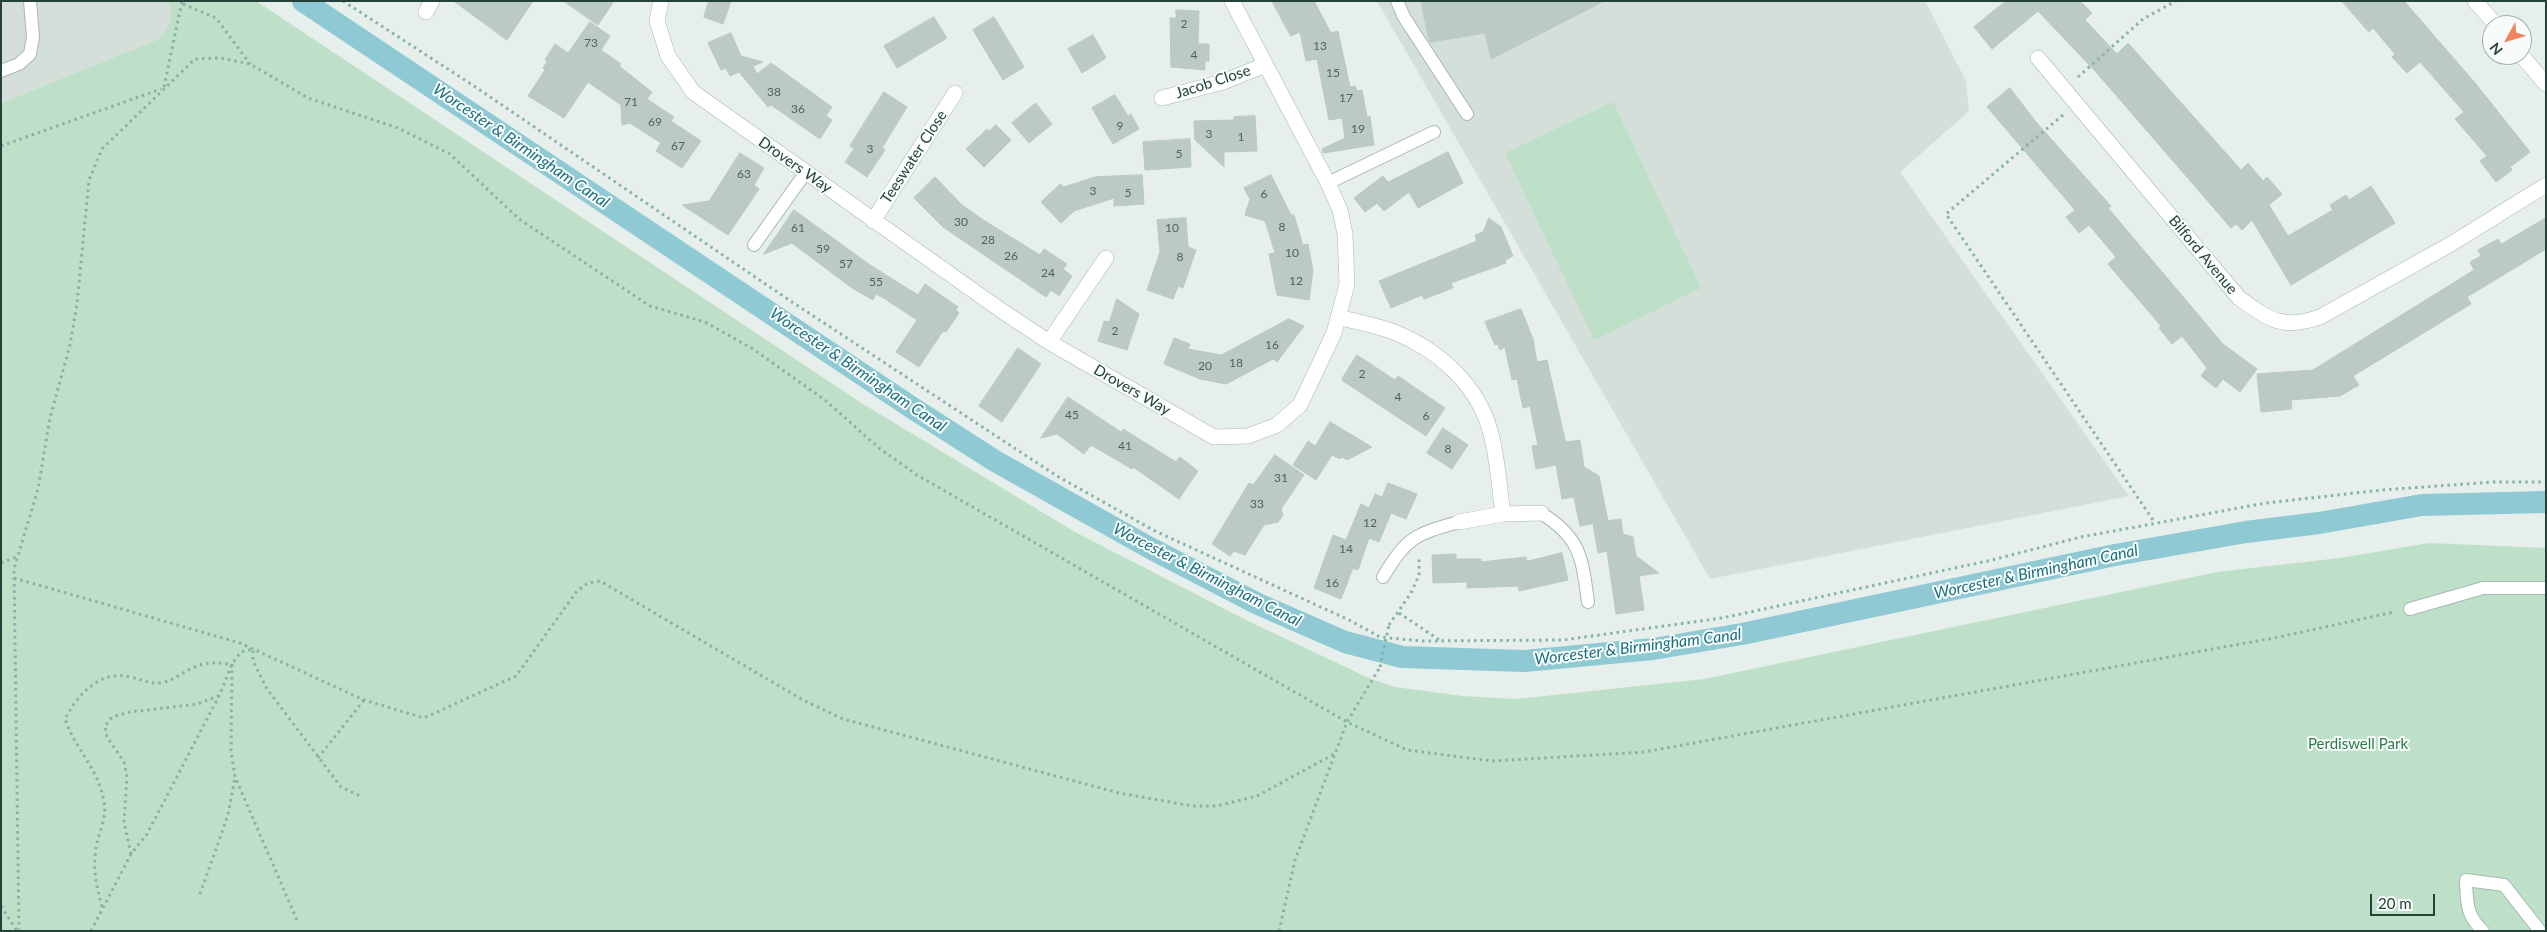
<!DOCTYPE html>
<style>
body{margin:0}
#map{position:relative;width:2547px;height:932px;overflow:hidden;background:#e6efeb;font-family:Lato,sans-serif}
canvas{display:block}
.frame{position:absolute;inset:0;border:2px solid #24423a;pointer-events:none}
.north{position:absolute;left:2482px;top:15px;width:50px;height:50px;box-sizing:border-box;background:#f7fbf9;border:1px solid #a3b1ad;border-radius:50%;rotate:231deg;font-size:14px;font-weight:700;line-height:20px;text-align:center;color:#24423a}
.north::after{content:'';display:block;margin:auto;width:18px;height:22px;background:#f4845f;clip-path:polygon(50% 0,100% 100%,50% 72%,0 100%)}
.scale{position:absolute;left:2370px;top:894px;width:65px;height:22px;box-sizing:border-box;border:2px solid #24423a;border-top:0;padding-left:6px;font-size:15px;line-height:18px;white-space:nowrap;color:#24423a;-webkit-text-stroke:4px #f7fbf9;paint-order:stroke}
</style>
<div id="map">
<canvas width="2547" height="932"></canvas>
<div class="frame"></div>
<div class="north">N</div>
<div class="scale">20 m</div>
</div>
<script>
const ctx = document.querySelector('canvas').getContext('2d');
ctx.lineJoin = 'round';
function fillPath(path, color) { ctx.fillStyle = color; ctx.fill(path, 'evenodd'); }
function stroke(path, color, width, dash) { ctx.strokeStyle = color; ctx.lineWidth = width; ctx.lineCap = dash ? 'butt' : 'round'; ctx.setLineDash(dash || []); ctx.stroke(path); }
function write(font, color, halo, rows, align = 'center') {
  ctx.font = font + ' Lato,sans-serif'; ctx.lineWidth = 4; ctx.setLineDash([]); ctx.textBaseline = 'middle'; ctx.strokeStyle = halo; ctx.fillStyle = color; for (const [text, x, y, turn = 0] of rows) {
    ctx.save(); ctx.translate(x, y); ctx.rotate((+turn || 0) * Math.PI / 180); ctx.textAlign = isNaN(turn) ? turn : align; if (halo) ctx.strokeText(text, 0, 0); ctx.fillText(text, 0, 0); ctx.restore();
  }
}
fillPath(new Path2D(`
 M1,1H169L173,11L168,28L159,39L1,103Z
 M1377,1H1925L1966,81L1969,111L1900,172L2129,496L1710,579Z`), '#d4dfda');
fillPath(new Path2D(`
 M169,1H256L863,404L1075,532L1248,621L1369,678L1395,687L1463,696L1517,699L1704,679L2217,572L2340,558L2429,543L2546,548V931H1V103L159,39C170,27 174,17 169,1Z
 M1613,102L1701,288L1594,340L1505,153Z`), '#bfe0c8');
stroke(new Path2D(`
 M303,1L914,409L995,461L1150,548L1258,604L1345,642L1402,657L1524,661L1653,649L1742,634L2115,555L2246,532L2319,523L2422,505L2546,502`), '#8ec9d4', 22);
const building = new Path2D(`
 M454,1H533L507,40Z
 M564,1H614L598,25Z
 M709,1H731L723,24L704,17Z
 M1272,1H1314L1331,33L1338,31L1350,87L1355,86L1357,91L1362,90L1367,117L1370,116L1374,145L1323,153L1322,149L1345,138L1342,118L1329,120L1317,59L1306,61L1300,32L1291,36Z
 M1421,1H1604L1491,59L1485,33L1430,42Z
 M2006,1H2080L2092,13L2085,20L2117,54L2128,43L2241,170L2248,163L2263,181L2267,177L2282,194L2269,205L2288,236L2333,210L2330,205L2346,195L2349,200L2371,186L2395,223L2291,285L2252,220L2242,230L2236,224L2231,228L2096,72L2038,11L1992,49L1974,27Z
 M2342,1H2404L2476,84L2530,152L2510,167L2512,170L2496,182L2480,161L2487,156L2455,119L2464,112L2420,62L2407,73L2392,57L2395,54L2373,28L2369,32Z
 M1176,10L1199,11L1198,44H1209V61H1205V70L1171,67L1170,18H1176Z
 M934,17L947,38L897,68L884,46Z
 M994,17L1024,67L1003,80L973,30Z
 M590,22L610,36L601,50L621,64L619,66L652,92L647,99L674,117L671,121L701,141L682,168L656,151L661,143L630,123L622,125L621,105L588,82L564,118L528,96L545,70L543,68L547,62L545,60L555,44L568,53Z
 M731,33L741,56L763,62L753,66L757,74L771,63L832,107L826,116L832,120L820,139L771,105L768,107L739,72L730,76L726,68L721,70L708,43Z
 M1093,35L1106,58L1082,73L1068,49Z
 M2010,88L2036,122L2111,206L2108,208L2223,344L2257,369L2240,392L2223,379L2216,388L2201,376L2207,368L2182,336L2172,344L2159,328L2161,326L2108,264L2116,257L2089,225L2079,233L2066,217L2075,210L1987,107Z
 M884,92L907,107L882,148L885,150L867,177L845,162L854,149L850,146Z
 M1115,95L1128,116L1131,114L1139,129L1113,144L1092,108Z
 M1036,103L1052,124L1029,143L1012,123Z
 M1255,116L1257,151L1224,152V167L1195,140L1194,121L1234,120V117Z
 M996,125L1011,140L984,167L966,149L987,129L989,131Z
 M1190,139L1191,167L1145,170L1143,142Z
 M1448,152L1463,183L1418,208L1409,192L1384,211L1377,203L1365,212L1354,198L1383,176L1388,182Z
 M740,153L764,168L754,185L759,189L728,235L682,205L709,201Z
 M1142,175L1144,204L1114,206V198L1074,211L1061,223L1041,202L1060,184L1064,187L1095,177Z
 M1271,175L1291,215H1294L1303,245L1308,244L1313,271L1309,300L1277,295L1269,254L1275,253L1265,221L1245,215L1250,199L1244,188Z
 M935,177L962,205L985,221L1040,255L1044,249L1067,264L1063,269L1072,276L1059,296L1051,290L1046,297L943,227L914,198Z
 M794,210L870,265L918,295L925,284L958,307L956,310L959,313L946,332L943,331L919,367L896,352L917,320L882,297L876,294L873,300L852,288L792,243L764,254Z
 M1186,218L1188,247L1196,250L1183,288L1178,286L1173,299L1147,290L1160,252L1157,220Z
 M1489,218L1501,227L1513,256L1505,260L1506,263L1451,283L1453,288L1424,299L1422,295L1391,308L1379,281L1477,241L1475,235L1483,232Z
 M2546,218V249L2467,297L2471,304L2353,376L2359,385L2340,396L2291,400L2292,409L2261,412L2257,374L2313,370L2474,270L2470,262L2481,256L2478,250L2498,239L2501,244Z
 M1117,299L1139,314L1127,350L1098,341L1104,321L1109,322Z
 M1521,309L1533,339L1537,362L1547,360L1565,440L1567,442L1580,440L1584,467L1599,476L1608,521L1580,526L1574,497L1562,499L1556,465L1536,469L1532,446L1538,445L1530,406L1523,408L1517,379L1512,380L1505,347L1500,350L1498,344L1495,345L1485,322Z
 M1289,319L1304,326L1277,362L1273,359L1226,384L1200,379L1164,364L1174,338L1190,344L1188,349L1221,355Z
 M1018,348L1041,364L1002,422L979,406Z
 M1357,355L1395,380L1398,376L1445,408L1426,436L1343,381L1342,379Z
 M1068,397L1121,432L1123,429L1176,462L1180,457L1198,471L1179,499L1133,467L1132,469L1091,445L1084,454L1057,434L1041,438Z
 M1330,422L1372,447L1347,460L1342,457L1340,459L1332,455L1316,480L1293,465L1308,441L1315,446Z
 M1443,428L1468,445L1452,469L1427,453Z
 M1275,455L1304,475L1281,509L1283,515L1278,522L1264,525L1245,555L1234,551L1230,556L1212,544L1249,483L1253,485Z
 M1388,483L1417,494L1406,519L1391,513L1379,542L1369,538L1358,570L1353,568L1341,599L1314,588L1333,535L1346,540L1361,504L1369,508L1375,494L1382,497Z
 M1621,519L1623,534L1633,537L1636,556L1659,573L1639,576L1644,610L1616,614L1607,551L1598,553L1593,524Z
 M1562,553L1568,580L1519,591L1518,586L1467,588V582L1433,583L1432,555L1456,554V559H1481V562L1526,557L1527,561Z`);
fillPath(building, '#bbcac4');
stroke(building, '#b8c9c2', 1);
const lane = new Path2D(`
 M1397,1L1404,17L1467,114
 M1,71L19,64L30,54L33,37L30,1
 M1328,183L1434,132
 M754,245L806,172
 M1541,513C1581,538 1582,558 1588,602
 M1383,577C1407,537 1415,534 1459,522
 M2410,609L2483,588H2546
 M2483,931C2466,915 2467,903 2466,880L2504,885L2540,931`);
const street = new Path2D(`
 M661,1L657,21L668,56L693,92L1002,311L1049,342L1214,437L1248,436L1277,425L1300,405L1334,333L1347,284L1345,234L1340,210L1328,183L1232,1
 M426,12L432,1
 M2038,58L2239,298C2270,320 2282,330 2320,317L2451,244L2546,185
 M1162,98L1223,82L1265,65
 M873,221L955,93
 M1338,317C1356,322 1376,325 1394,332C1439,350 1479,386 1491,434C1498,460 1499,487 1503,514
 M1049,342L1106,258
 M1459,522L1503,514L1541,513`);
const secondary = new Path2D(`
 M2475,1L2496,25
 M2521,55L2546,84`);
stroke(lane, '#a8b8b2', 14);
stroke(street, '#a8b8b2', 16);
stroke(secondary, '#a4bbb3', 16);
stroke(new Path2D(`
 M343,1L474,86L789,300L1057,476L1155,531L1349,620L1380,637L1422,641L1563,640L1722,618L1992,560L2081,537L2266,503L2382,490L2493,482H2546
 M183,4L216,18L250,64
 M2078,77L2143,19L2176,1
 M164,87L182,1
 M2063,115L1946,214L2155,523
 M1,146L161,89
 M1,563L16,557
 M14,578L240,643L364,700L424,718L516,676L577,591L588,583L600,581L803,700L843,719L1119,793L1192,806H1217L1257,796L1336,753
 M1399,613L1441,641
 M1389,625L1411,593L1419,575V556
 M318,758L364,700
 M131,854L124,822L127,777L124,762L107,737L105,726L112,717L130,712L198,704L220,695
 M200,894L228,815L235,777
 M1,906L17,931
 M102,907C96,884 92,868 97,843C100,830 107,816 104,802C99,769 75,749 65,719C77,695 101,669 130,677C141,679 149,684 160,683C174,681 182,672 195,667C207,661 219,663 232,664L231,751L235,777L297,920
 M19,931L14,569L38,489L50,418L70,345L77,304L89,180L102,149L195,59L220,58L250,64L308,98L398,128L450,154L519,219L650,306L705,322L753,349L825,400L879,448L917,475L1347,722L1407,750L1492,761L1644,752L2279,637L2394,612
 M91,931L131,854L147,834L220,694L232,664L241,652L253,649V661L267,689L341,787L360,796
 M1279,931L1295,860L1347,722L1380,667`), '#86b3a5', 3, [2.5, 4]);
stroke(lane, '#fff', 12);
stroke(street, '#fff', 15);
stroke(secondary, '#fff', 15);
stroke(new Path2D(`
 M1380,667L1389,625`), '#86b3a5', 3, [2.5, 4]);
write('12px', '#4a645c', null, [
 ["2",1184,24],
 ["73",591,43],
 ["13",1320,46],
 ["4",1194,55],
 ["15",1333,73],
 ["38",774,92],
 ["17",1346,98],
 ["71",631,102],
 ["36",798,109],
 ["69",655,122],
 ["9",1120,126],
 ["19",1358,129],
 ["3",1209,134],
 ["1",1241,137],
 ["67",678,146],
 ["3",870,149],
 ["5",1179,154],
 ["63",744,174],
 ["3",1093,191],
 ["5",1128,193],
 ["6",1264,194],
 ["30",961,222],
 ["8",1282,227],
 ["61",798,228],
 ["10",1172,228],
 ["28",988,240],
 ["59",823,249],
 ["10",1292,253],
 ["26",1011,256],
 ["8",1180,257],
 ["57",846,264],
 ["24",1048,273],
 ["12",1296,281],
 ["55",876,282],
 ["2",1115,331],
 ["16",1272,345],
 ["18",1236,363],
 ["20",1205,366],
 ["2",1362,374],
 ["4",1398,397],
 ["45",1072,415],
 ["6",1426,416],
 ["41",1125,446],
 ["8",1448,449],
 ["31",1281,478],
 ["33",1257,504],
 ["12",1370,523],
 ["14",1346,549],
 ["16",1332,583]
]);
write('15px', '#24423a', '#f7fbf9', [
 ["Jacob Close",1213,82,-18],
 ["Teeswater Close",914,157,-57],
 ["Drovers Way",795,165,35],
 ["Bilford Avenue",2203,255,50],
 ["Drovers Way",1132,390,30]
]);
write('15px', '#2d7a4b', '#f7fbf9', [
 ["Perdiswell Park",2358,744]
]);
write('italic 16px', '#1c6f80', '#f7fbf9', [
 ["Worcester & Birmingham Canal",521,146,34],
 ["Worcester & Birmingham Canal",858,370,34],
 ["Worcester & Birmingham Canal",2036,572,-12],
 ["Worcester & Birmingham Canal",1207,575,27],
 ["Worcester & Birmingham Canal",1638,647,-7]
]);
</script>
